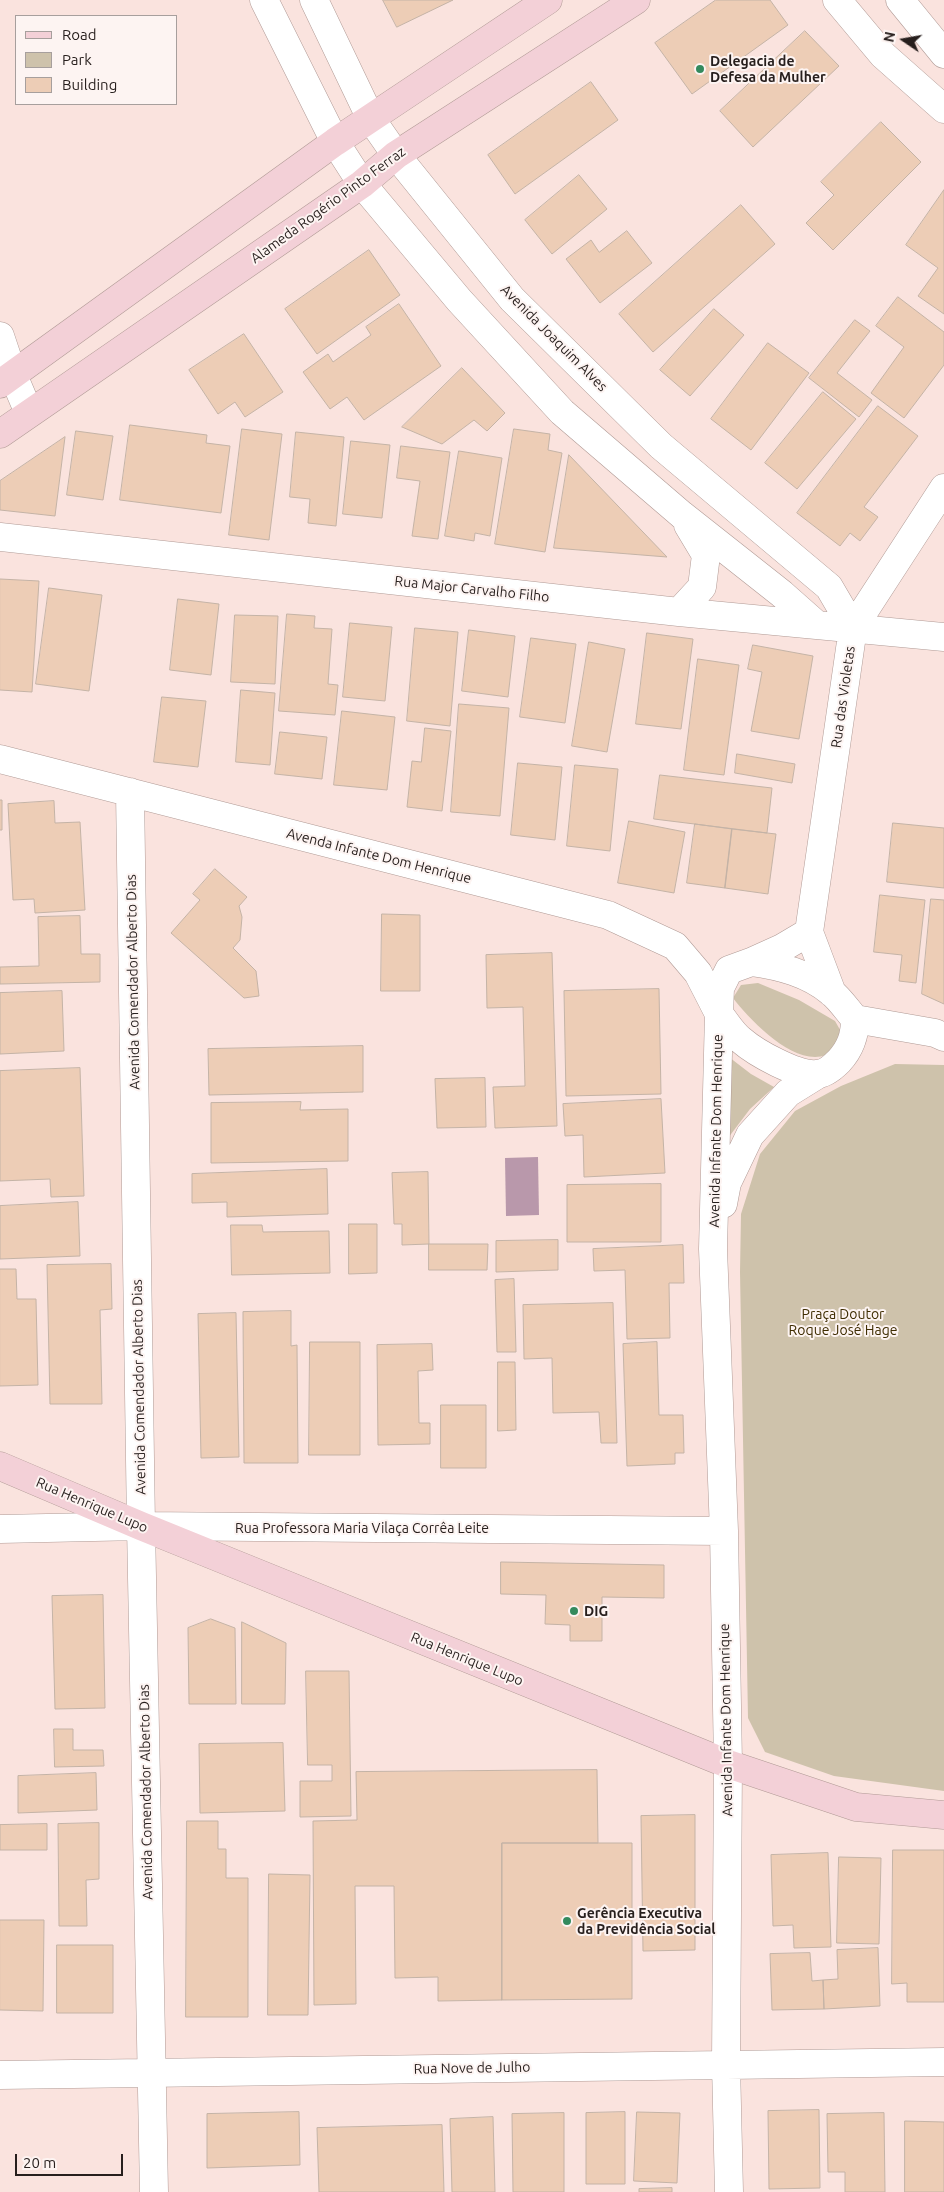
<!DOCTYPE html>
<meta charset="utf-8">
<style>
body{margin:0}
#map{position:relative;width:944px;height:2192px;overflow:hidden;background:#fae3de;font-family:Ubuntu,sans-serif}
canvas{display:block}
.legend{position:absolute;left:15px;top:15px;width:162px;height:90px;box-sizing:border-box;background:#fdf4f2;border:1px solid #a79f9d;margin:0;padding:6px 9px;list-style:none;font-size:15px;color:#271f1d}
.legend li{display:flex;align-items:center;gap:10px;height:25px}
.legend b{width:25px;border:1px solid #a79f9d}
.north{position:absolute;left:879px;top:15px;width:50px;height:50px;-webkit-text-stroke:4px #fdf4f2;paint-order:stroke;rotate:282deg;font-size:14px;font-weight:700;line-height:20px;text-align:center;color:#271f1d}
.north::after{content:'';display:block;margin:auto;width:18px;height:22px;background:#271f1d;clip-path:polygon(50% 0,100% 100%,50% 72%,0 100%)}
.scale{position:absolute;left:15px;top:2154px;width:108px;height:22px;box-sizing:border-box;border:2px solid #271f1d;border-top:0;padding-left:6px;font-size:15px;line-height:18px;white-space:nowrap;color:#271f1d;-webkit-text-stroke:4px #fdf4f2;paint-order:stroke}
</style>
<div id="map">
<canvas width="944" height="2192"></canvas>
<ul class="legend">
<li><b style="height:6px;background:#f3d0d7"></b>Road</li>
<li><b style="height:14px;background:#cec2ab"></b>Park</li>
<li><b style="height:14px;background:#edcdb6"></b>Building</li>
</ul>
<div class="north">N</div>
<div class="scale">20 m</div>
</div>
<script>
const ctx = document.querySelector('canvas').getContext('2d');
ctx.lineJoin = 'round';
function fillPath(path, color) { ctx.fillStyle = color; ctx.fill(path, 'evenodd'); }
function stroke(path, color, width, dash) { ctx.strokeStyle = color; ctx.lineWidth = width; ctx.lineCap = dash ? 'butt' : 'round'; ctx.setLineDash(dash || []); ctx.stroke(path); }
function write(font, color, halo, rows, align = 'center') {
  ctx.font = font + ' Ubuntu,sans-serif'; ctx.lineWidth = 4; ctx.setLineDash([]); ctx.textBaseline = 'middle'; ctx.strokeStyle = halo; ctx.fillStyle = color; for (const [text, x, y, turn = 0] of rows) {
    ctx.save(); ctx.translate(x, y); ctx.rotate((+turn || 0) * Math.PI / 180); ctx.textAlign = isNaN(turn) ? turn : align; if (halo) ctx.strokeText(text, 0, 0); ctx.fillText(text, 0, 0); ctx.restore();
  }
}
fillPath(new Path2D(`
 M758,983L799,1000L835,1021L843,1035C839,1042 834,1052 826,1055C794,1067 750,1020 733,998L741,985Z
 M725,1054L751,1074L774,1087L750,1109L725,1142Z
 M895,1064L944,1065V1791L834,1776L765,1752L748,1718L740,1272L741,1214L760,1154L795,1111L841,1086Z`), '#cec2ab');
fillPath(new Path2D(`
 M538,1157L539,1215L506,1216L505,1158Z`), '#b998ab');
const building = new Path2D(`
 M383,0H453L397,27Z
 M716,0H770L788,25L692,94L655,43Z
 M805,31L839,66L753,147L720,111Z
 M591,82L618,120L515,194L488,155Z
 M881,122L921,162L833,250L806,223L834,195L821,182Z
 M579,175L607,209L552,254L525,220Z
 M944,190V314L918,296L938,268L906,245Z
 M741,205L775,244L653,352L619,314Z
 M627,231L652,263L600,303L566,259L591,240L599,252Z
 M369,250L400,295L317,354L285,309Z
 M898,297L944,332V365L904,418L871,393L904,347L876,326Z
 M399,304L441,366L364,420L347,397L330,409L303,372L328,354L333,362L371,335L366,327Z
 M714,309L744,335L690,396L660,370Z
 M855,320L870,331L837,373L872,400L859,417L809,378Z
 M244,334L283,392L245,417L235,402L218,414L189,370Z
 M768,343L809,373L751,450L711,419Z
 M462,368L505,413L487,431L474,420L442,444L402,427Z
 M823,392L856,419L797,489L765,463Z
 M878,406L918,436L864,507L878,517L860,541L850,533L840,546L797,513Z
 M130,425L207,435L206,443L230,446L221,513L120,500Z
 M242,429L282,434L269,540L229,535Z
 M514,429L550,434L548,450L562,453L545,552L495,544Z
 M76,431L113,436L103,500L67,495Z
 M296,432L344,437L336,526L308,523L310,499L290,497Z
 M65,437L55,516L0,510V481Z
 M351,441L390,445L382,518L343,514Z
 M401,446L450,452L438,539L412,536L420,481L397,478Z
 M459,451L502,458L490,536L475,533L474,541L445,536Z
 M569,455L667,557L554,548Z
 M0,579L39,581L32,692L0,690Z
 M49,588L102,595L89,691L36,684Z
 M178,599L219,604L211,675L170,670Z
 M287,614L315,616L314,628L332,629L328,684L338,685L335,715L279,711Z
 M235,615L278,616L275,684L231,682Z
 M350,623L392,627L385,701L343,697Z
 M415,628L458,632L450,726L407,721Z
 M469,630L515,636L508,697L462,691Z
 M647,633L693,639L681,729L636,724Z
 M531,638L576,644L565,723L520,717Z
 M589,642L625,649L607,752L572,746Z
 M753,645L813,656L799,739L751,731L762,672L748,669Z
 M698,659L739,665L724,775L684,770Z
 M241,690L275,693L270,765L236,762Z
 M162,697L206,701L198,767L154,762Z
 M459,704L509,708L500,816L451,812Z
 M342,711L395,717L387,790L334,785Z
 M425,728L451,731L442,811L407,807L412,761L421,762Z
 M280,732L327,737L322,779L275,774Z
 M737,754L795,764L792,783L735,773Z
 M518,763L562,767L555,840L511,835Z
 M575,765L618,769L610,851L567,846Z
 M660,775L772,788L767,833L654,819Z
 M0,800H2V830H0Z
 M54,801L55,823L80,822L85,910L35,913L34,899L13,900L8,804Z
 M629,821L685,832L674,893L618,883Z
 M893,823L944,828V888L887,882Z
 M695,824L732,829L725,888L687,883Z
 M732,829L776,834L768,894L725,888Z
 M215,869L247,897L239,906L242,917L240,940L233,948L256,971L259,996L244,998L171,933L200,900L193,894Z
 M880,895L925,900L916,983L899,981L902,955L874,952Z
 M931,899L944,900V1004L922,994Z
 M382,914L420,915V991H381Z
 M80,916L81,954H100V982L0,984V967L39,966L38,917Z
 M552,953L557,1126L495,1128L493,1087L525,1086L523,1007L487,1008L486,955Z
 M659,989L661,1094L566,1096L564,991Z
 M62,991L64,1051L0,1054V993Z
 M363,1046V1092L209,1095L208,1049Z
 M80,1068L84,1196L51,1197L50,1179L0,1181V1071Z
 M485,1078L486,1127L437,1128L435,1079Z
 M661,1099L665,1173L584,1177L583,1135L565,1136L563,1104Z
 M301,1102L300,1110L348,1109V1161L211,1163V1103Z
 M327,1169L328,1214L227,1217V1202L192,1203V1174Z
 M428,1172L429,1244L402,1245V1224H394L392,1173Z
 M661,1184V1242H567V1185Z
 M78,1202L80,1256L0,1259V1206Z
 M349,1224H377V1273L349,1274Z
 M231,1225H262L263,1232L329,1231L330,1273L232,1275Z
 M558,1240V1270L496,1272V1241Z
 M429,1244H488L487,1270H429Z
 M683,1245L684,1283H669L670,1338L627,1339L625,1270L594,1271L593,1249Z
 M111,1264L112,1309L100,1310L102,1404H50L47,1265Z
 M0,1269H16L17,1299H36L38,1385L0,1386Z
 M514,1279L516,1352H497L495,1280Z
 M613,1303L617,1443H601L599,1412L553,1413L552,1358L524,1359L523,1305Z
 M291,1311V1346L297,1345L298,1463H244L243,1312Z
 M236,1313L239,1457L201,1458L198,1314Z
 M310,1342H360V1455H309Z
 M657,1342L659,1415H683L684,1453H675V1464L627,1466L623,1344Z
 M432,1344L433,1370L418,1371L419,1423H430V1444L378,1445L377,1345Z
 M498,1362H515L516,1430L498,1431Z
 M441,1405H486V1468H441Z
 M501,1562L664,1565V1598L602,1597V1641H570V1625L545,1624L546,1595L501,1594Z
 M103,1595L105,1708L55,1709L52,1596Z
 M211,1619L235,1628L236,1704H189L188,1628Z
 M242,1622L286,1643L285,1704H242Z
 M306,1671H349L351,1816L300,1817V1781H332V1765H308Z
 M54,1729H73V1750H103L104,1766L55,1767Z
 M283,1743L285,1811L200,1813L199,1744Z
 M597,1770L598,1843H502V2000L438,2001V1977L395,1978L394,1886H355L356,2004L314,2005L313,1821L357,1820L356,1772Z
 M96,1773L97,1810L18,1813V1776Z
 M695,1815V1950L643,1951L641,1816Z
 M187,1821H218V1849H226V1878H248V2017H186Z
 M99,1823V1879L86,1880L87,1926H59L58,1824Z
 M47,1824V1850H0V1825Z
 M502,1843H632V1999L502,2000Z
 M893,1850H944V2002H907V1983L892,1984Z
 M828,1853L831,1947L794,1948L793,1925L773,1926L771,1855Z
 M839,1857L881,1858L879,1944L837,1943Z
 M269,1874L310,1875L308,2015H268Z
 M0,1920H44L43,2011L0,2010Z
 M57,1945H113V2013H57Z
 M878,1948L880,2006L824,2009L823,1980L838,1979L837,1950Z
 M810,1953L812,1981L823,1980L824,2009L772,2010L770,1954Z
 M819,2110L820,2188L769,2189L768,2111Z
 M299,2112L300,2165L207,2168V2114Z
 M625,2112V2184H586V2113Z
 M637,2112L680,2113L677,2183L634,2181Z
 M564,2113V2192H513L512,2114Z
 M884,2113L885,2192H845V2172H828L827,2114Z
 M493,2117L495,2192H452L450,2119Z
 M905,2121L944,2122V2192H905Z
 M442,2125L444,2192H319L317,2128Z
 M672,2188V2192H639V2189Z`);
fillPath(building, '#edcdb6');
stroke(building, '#c4b3a6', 1);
const street = new Path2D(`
 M264,0L335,142L362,184L459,300L562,412L682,515L782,594L817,625
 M314,0L371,119L396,155L512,299L661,446L829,587L853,628
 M837,0L883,55L944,109
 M900,0L944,54
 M0,336L13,375L29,413
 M0,537L679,612L944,637
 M679,612L702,587L706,555L688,525
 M0,759L608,915L675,946L698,973L719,1014L713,1249L724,1531L728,1764L726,2064L729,2192
 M130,792L141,1526L154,2192
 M751,962C780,966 808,973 831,992C840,999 847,1010 855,1019C855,1035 851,1048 839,1061C834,1066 825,1074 817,1074C797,1076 756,1053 741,1040C732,1033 726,1022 719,1014L720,988L729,970Z
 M751,962L782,948L809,932
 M832,993L809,932L853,628L944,488
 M855,1019L935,1033L944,1037
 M723,1204L727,1183L750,1135L788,1093L817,1075
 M0,1529L141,1526L724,1531
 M0,2075L944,2062`);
const secondary = new Path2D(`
 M0,384L335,142L548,0
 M0,434L362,184L396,155L636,0
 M0,1466L141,1526L728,1764L856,1807L944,1815`);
stroke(street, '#b09a95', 29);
stroke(secondary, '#b09a95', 29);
stroke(street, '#fff', 28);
stroke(secondary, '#f3d0d7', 28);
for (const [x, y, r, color] of [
 [700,69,5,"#348a5d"],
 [574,1611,5,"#348a5d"],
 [567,1921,5,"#348a5d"]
]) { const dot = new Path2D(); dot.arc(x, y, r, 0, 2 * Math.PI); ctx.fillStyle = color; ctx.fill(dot); stroke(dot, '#fdf4f2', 2); }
write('bold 14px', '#271f1d', '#fdf4f2', [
 ["Delegacia de",710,61],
 ["Defesa da Mulher",710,77],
 ["DIG",584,1611],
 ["Gerência Executiva",577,1913],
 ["da Previdência Social",577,1929]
], 'left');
write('14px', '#271f1d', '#fdf4f2', [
 ["Alameda Rogério Pinto Ferraz",328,205,-36],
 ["Avenida Joaquim Alves",554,338,45],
 ["Rua Major Carvalho Filho",472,589,6],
 ["Rua das Violetas",843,697,-82],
 ["Avenda Infante Dom Henrique",379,856,14],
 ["Avenida Comendador Alberto Dias",133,982,-91],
 ["Avenida Infante Dom Henrique",716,1131,-89],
 ["Avenida Comendador Alberto Dias",139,1387,-91],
 ["Rua Henrique Lupo",92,1505,23],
 ["Rua Professora Maria Vilaça Corrêa Leite",362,1528],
 ["Rua Henrique Lupo",467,1659,22],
 ["Avenida Infante Dom Henrique",726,1720,-91],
 ["Avenida Comendador Alberto Dias",146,1792,-91],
 ["Rua Nove de Julho",472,2068,-1]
]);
write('14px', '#3f2d02', '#fdf4f2', [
 ["Praça Doutor",843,1314],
 ["Roque José Hage",843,1330]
]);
</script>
